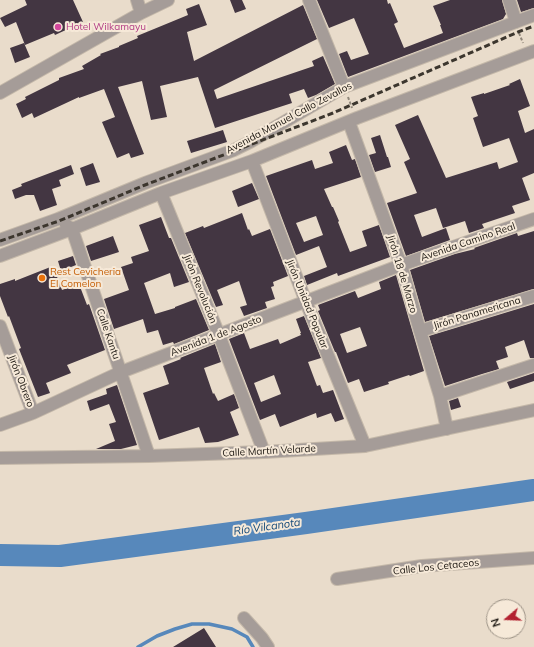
<!DOCTYPE html>
<meta charset="utf-8">
<style>
body{margin:0}
#map{position:relative;width:534px;height:647px;overflow:hidden;background:#e9dccb;font-family:Mulish,sans-serif}
canvas{display:block}
.north{position:absolute;left:486px;top:599px;width:40px;height:40px;box-sizing:border-box;background:#f6e9d8;border:1px solid #9e9488;border-radius:50%;rotate:251deg;font-size:11px;font-weight:700;line-height:16px;text-align:center;color:#1a150f}
.north::after{content:'';display:block;margin:auto;width:14px;height:18px;background:#b32130;clip-path:polygon(50% 0,100% 100%,50% 72%,0 100%)}
</style>
<div id="map">
<canvas width="534" height="647"></canvas>
<div class="north">N</div>
</div>
<script>
const ctx = document.querySelector('canvas').getContext('2d');
ctx.lineJoin = 'round';
function stroke(path, color, width, dash) { ctx.strokeStyle = color; ctx.lineWidth = width; ctx.lineCap = dash ? 'butt' : 'round'; ctx.setLineDash(dash || []); ctx.stroke(path); }
function fillPath(path, color) { ctx.fillStyle = color; ctx.fill(path, 'evenodd'); }
function write(font, color, halo, rows, align = 'center') {
  ctx.font = font + ' Mulish,sans-serif'; ctx.lineWidth = 4; ctx.setLineDash([]); ctx.textBaseline = 'middle'; ctx.strokeStyle = halo; ctx.fillStyle = color; for (const [text, x, y, turn = 0] of rows) {
    ctx.save(); ctx.translate(x, y); ctx.rotate((+turn || 0) * Math.PI / 180); ctx.textAlign = isNaN(turn) ? turn : align; if (halo) ctx.strokeText(text, 0, 0); ctx.fillText(text, 0, 0); ctx.restore();
  }
}
stroke(new Path2D(`
 M138,647L157,636L175,629L192,624H209L232,629L247,637L253,647`), '#5788bb', 3.5);
stroke(new Path2D(`
 M0,555L60,556L306,523L534,490`), '#5788bb', 22);
fillPath(new Path2D(`
 M25,0H73L83,22L55,35L54,33L25,45L16,22L5,27L0,18L27,5Z
 M230,0H242L246,9L235,13Z
 M317,0H387L388,4L390,3L398,22L394,24L404,48L443,33L440,25H441L433,6L450,0H502L506,14L503,19L348,77L339,54L347,51L351,60L369,54L354,18L329,28Z
 M517,0H534V8L521,12Z
 M199,4L207,25L187,32L194,61L303,5L317,39L214,90L217,99L314,66L312,61L323,56L335,84L316,95L308,98L304,89L289,94L292,103L215,128L198,77L160,86L167,117L151,120L142,81L118,87L144,154L131,158L129,153L117,158L102,122L115,117L104,89L79,98V97L34,118L32,113L22,118L16,104L26,99L25,97L59,80V78L84,69L82,66L101,55L100,54L119,47V46L138,38L137,36L188,15L186,9Z
 M24,43L30,57L15,63L10,48Z
 M520,79L530,106L518,111L525,133L534,129V173L522,178L530,200L512,206L515,213L482,224L484,228L469,233L465,221L443,228L436,208L414,215L422,237L446,228L450,240L406,256L387,203L417,193L404,162L410,159L395,125L418,115L446,178L497,162L499,169L518,162L509,138L483,147L473,118L478,116L471,97L484,93V94L510,85L509,84Z
 M223,130L227,142L191,153L187,141Z
 M380,135L387,157H388L391,167L375,172L369,155L376,153L371,138Z
 M346,145L352,160L355,159L361,177L324,189L332,207H333L339,221L338,222L350,252L367,246L362,231L379,225L390,257L338,276L337,273L307,285L304,276L327,267L319,246L296,255L266,176L312,160L315,169L333,163L329,152ZM316,216L323,235L304,242L296,223Z
 M93,163L100,182L86,186L80,168Z
 M71,165L74,174L59,180L61,186L52,189L57,205L40,211L34,195H26L15,199L12,190L22,186L21,184Z
 M252,183L259,199L238,207L232,191Z
 M242,213L248,230L249,229L252,236L270,229L288,276L273,282L274,286L271,287L275,299L265,302L267,308L244,316L240,307L247,305L239,281L217,290L223,305L216,307L185,233L203,226L204,228Z
 M161,217L169,238H171L189,282L174,287L170,273L144,283L155,314L175,308V307L196,299L209,330L174,344L173,342L163,345L158,330L147,333L143,319L114,329L104,299L129,290L121,267L133,263L131,257L149,251L139,225Z
 M534,231V289L425,322L410,270L455,254L475,249L474,248L517,233L518,236Z
 M113,236L119,252L91,261L86,246Z
 M73,256L76,265L61,271L58,261Z
 M53,266L62,290L79,284L87,305L89,304L105,350L67,365L71,373L46,383L50,393L38,397L19,349L21,348L9,316L8,317L0,296V284L15,279V281Z
 M396,275L424,371L410,376L409,375L388,382L389,384L364,392L359,379L348,383L336,352H335L318,311L320,310L318,305L355,291L358,298L381,289L379,282ZM360,327L367,346L347,353L340,334Z
 M534,304V358H530L524,340L505,347L508,357L496,361L499,369L482,374L445,386L429,336Z
 M304,316L321,358L308,362L317,386L320,385L323,393L333,390L344,419L335,422L331,413L317,418L316,413L280,427L275,414L260,420L229,339L244,333L250,349L278,339L280,344L301,335L300,333H301L296,319ZM274,375L281,394L261,402L254,383Z
 M215,344L221,362L204,368L213,394L214,393L218,401L234,394L239,408L230,412L239,435L218,442L205,443L199,427L159,440L143,393L169,384L163,366L181,359L180,358Z
 M534,373V381L510,389L507,382Z
 M117,385L137,445L121,449H96L115,441L109,424L116,422L109,404L90,411L87,401L107,394L106,389Z
 M458,398L461,407L451,410L449,401Z
 M204,628L216,647H173Z`), '#433642');
const minor = new Path2D(`
 M137,0L141,13
 M309,0L344,87
 M509,0L516,22
 M0,93L141,13L168,0
 M349,122L401,265L420,331L440,396L447,429
 M252,161L306,302L365,446
 M161,193L219,335L264,452
 M66,225L72,229L149,456
 M0,240L58,219L145,183L234,150L250,142L344,87L534,15
 M0,256L72,229L161,193L252,161L357,118L534,51
 M0,326L33,413
 M420,331L534,296
 M440,396L534,365
 M0,425L33,413L121,372L401,265L534,219
 M0,458L149,456L264,452L365,446L534,410
 M337,579L422,566L534,558
 M244,618L262,638L268,647`);
stroke(minor, '#c4b8a9', 14);
stroke(new Path2D(`
 M519,33L523,43
 M348,97L352,108`), '#90877a', 2, [3, 2]);
stroke(minor, '#a59c98', 12);
stroke(new Path2D(`
 M0,241L59,221L145,185L333,113L518,32L534,26`), '#3c362e', 3, [6, 3]);
for (const [x, y, r, color] of [
 [58,27,4,"#d1479c"],
 [42,278,4,"#e8710a"]
]) { const dot = new Path2D(); dot.arc(x, y, r, 0, 2 * Math.PI); ctx.fillStyle = color; ctx.fill(dot); stroke(dot, '#f6e9d8', 1.5); }
write('10px', '#b23c85', '#f6e9d8', [
 ["Hotel Wilkamayu",66,27]
], 'left');
write('10px', '#1a150f', '#f6e9d8', [
 ["Avenida Manuel Callo Zevallos",289,118,-28],
 ["Avenida Camino Real",468,242,-19],
 ["Jirón 18 de Marzo",402,274,73],
 ["Jirón Revolución",200,289,68],
 ["Jirón Unidad Popular",307,304,68],
 ["Jirón Panamericana",477,313,-17],
 ["Calle Kantu",108,334,71],
 ["Avenida 1 de Agosto",216,336,-21],
 ["Jirón Obrero",21,381,69],
 ["Calle Martín Velarde",269,451,-3],
 ["Calle Los Cetaceos",436,567,-6]
]);
write('10px', '#c56008', '#f6e9d8', [
 ["Rest Cevicheria",50,272],
 ["El Comelon",50,284]
], 'left');
write('italic 11px', '#114778', '#f6e9d8', [
 ["Río Vilcanota",267,527,-8]
]);
</script>
